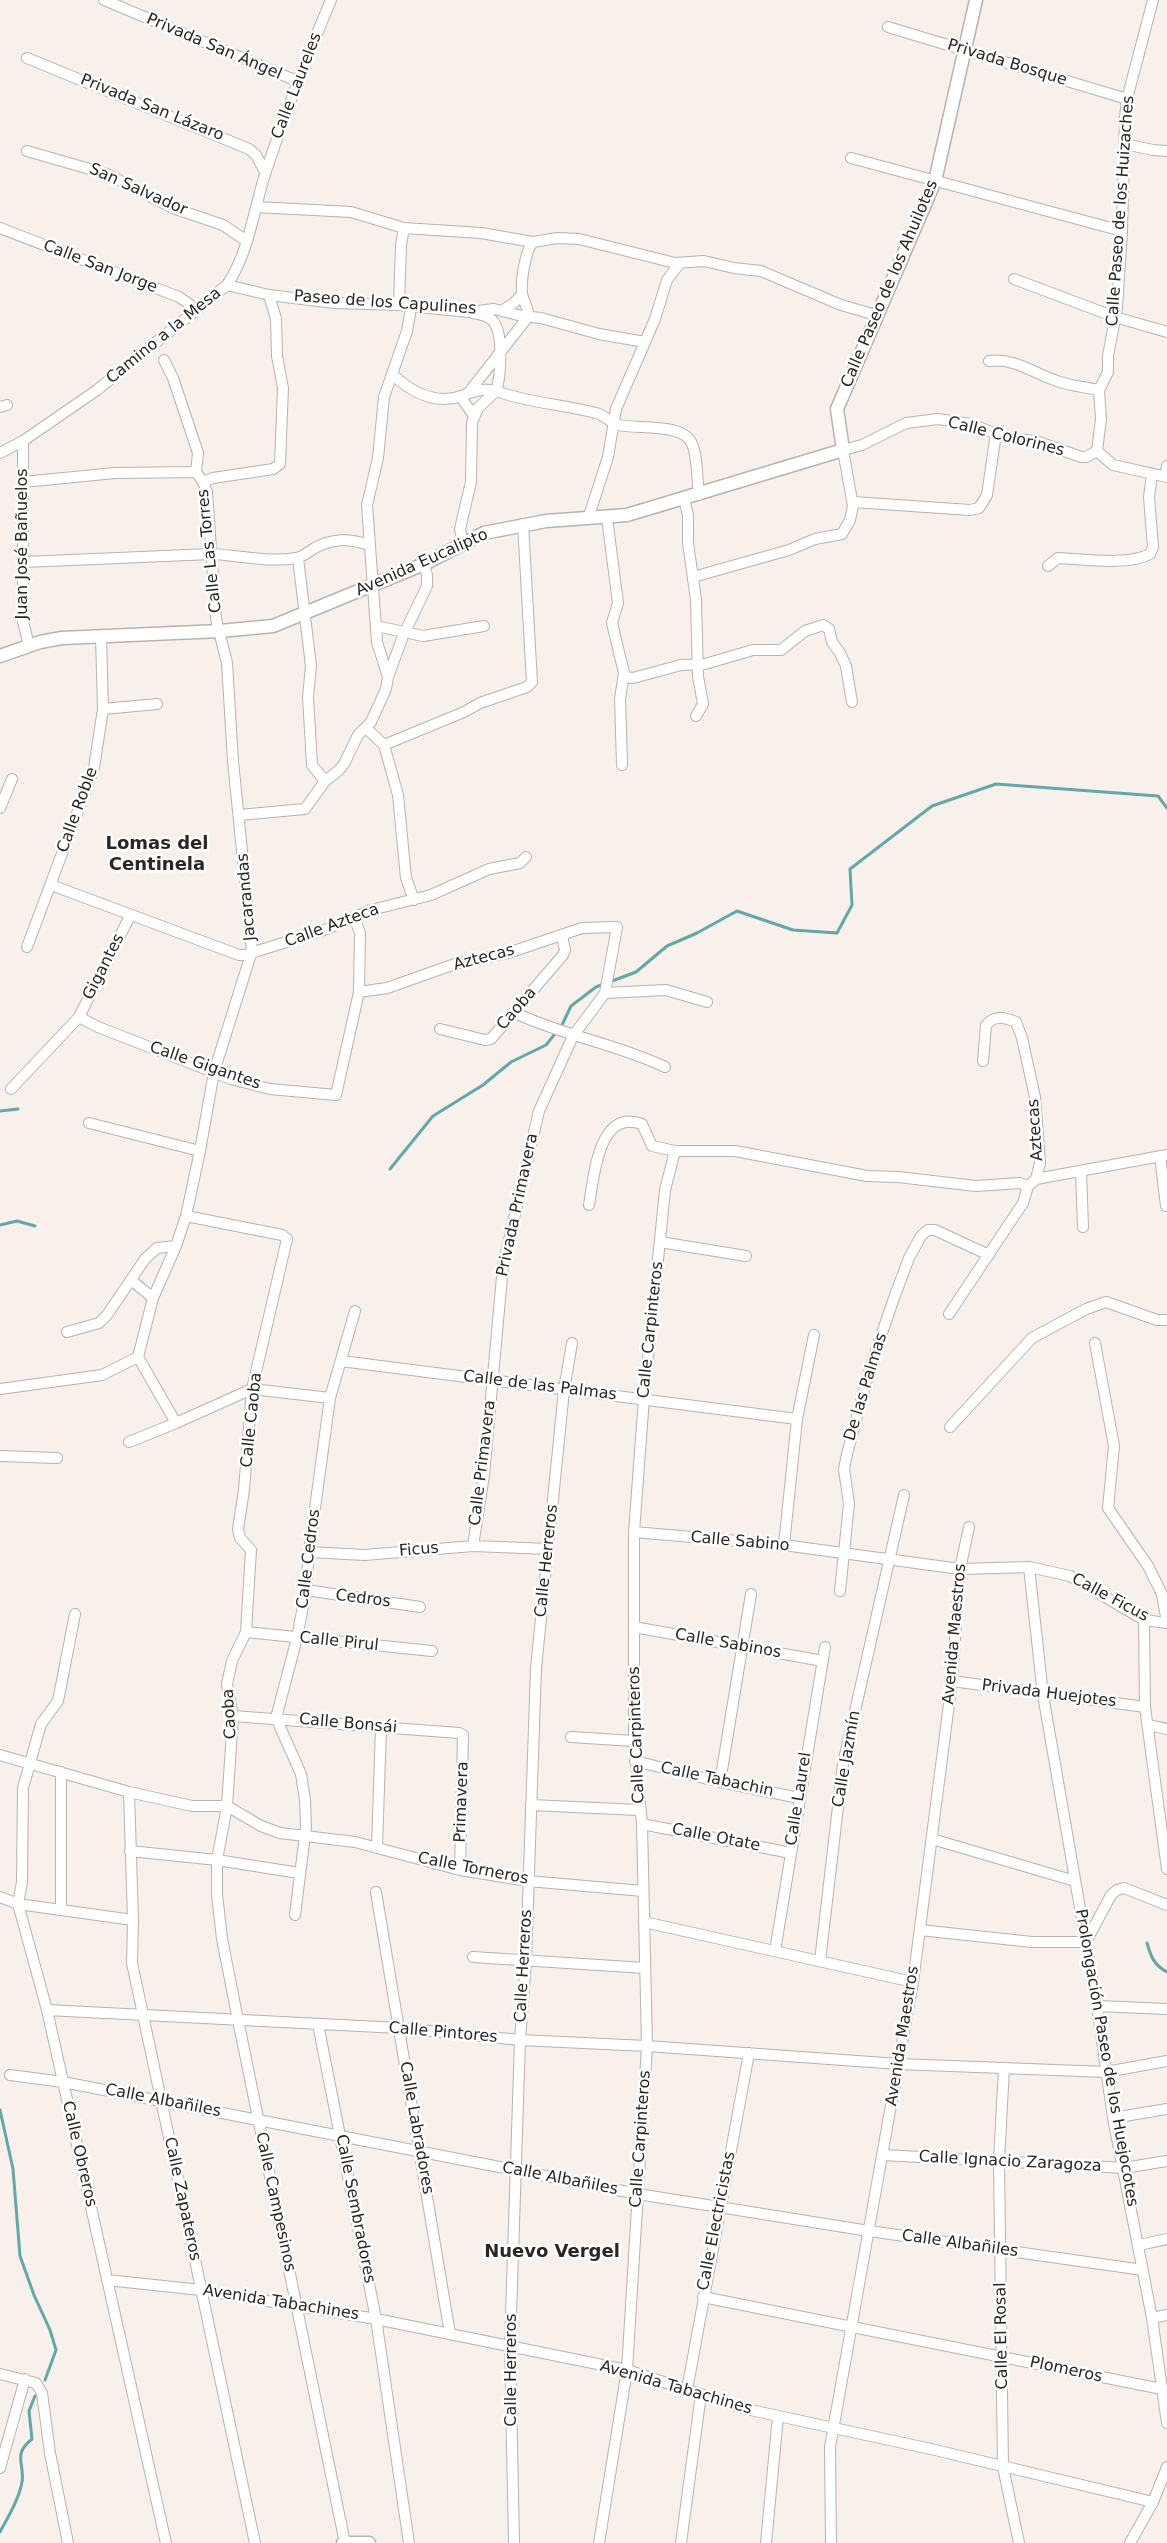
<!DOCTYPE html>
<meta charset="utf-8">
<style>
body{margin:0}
canvas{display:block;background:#f8f0ea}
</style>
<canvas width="1167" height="2543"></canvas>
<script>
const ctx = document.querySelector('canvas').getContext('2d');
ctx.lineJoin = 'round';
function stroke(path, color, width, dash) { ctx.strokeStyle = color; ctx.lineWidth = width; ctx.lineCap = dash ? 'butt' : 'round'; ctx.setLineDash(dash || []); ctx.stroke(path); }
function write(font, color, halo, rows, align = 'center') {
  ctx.font = font + ' "DejaVu Sans",sans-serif'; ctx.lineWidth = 5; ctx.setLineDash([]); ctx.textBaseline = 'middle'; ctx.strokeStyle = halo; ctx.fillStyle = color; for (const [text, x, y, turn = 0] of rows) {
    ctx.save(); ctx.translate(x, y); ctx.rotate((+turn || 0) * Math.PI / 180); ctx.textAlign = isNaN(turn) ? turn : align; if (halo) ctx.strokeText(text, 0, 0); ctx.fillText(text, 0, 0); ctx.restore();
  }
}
stroke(new Path2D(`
 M0,1111L18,1109
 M390,1169L433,1116L483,1085L511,1062L546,1045L562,1025L571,1006L596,987L636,972L667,946L697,933L737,911L793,930L837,933L852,905L850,869L932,806L996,784L1158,796L1167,808
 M0,1225L17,1221L35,1226
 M1147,1943C1151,1957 1154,1965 1167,1972
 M0,2110L13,2169L20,2256L34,2295L50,2330L56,2350L45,2380
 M0,2532C8,2517 19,2499 22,2482C25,2463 12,2455 32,2439L29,2411L35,2396`), '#64a7a8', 3);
const minor = new Path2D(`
 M104,0L297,81
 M888,27L1127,99
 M27,58L249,149L256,155L265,172
 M1125,144L1153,150L1167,151
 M27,151L107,174L173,208L223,225L245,240
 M851,158L1122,231
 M256,207L351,212L404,228L481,233L533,242L557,238L579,239L675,263L704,261L734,268L761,271L841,305L876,315
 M0,228L179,297L189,304L195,312
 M1014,279L1115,317L1167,332
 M227,285L269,295L335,303L399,305L469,312L494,309L522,316L541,318L599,334L645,342
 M399,305L401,245L404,228
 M503,310L514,303L522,294
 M528,317C529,307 523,302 522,293C521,281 525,251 533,242
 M989,361C1015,358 1033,373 1057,381C1070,386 1085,387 1099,390
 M392,374C411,392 435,405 462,396C474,391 482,388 496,391C501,376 504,331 492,320C487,315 479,314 473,313
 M469,392L528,317
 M460,396L474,416
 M0,407L7,405
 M23,441V622L29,645
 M1097,451L1101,419L1099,390L1108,372V356L1117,308L1122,231L1125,118L1127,99L1153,0
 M1097,451L1113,465L1167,477
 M0,453L23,441L97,390L227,285C249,253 254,208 266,171C285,113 307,56 331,0
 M1165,476L1167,466
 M23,482L115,473L196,472
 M203,482L213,478L273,469L280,464L283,388L277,356L276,319L269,295
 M684,499L688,515V543L696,600L698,676L703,704L696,716
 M853,502L970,510L979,508L987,495L996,433
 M607,518L618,603L612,623L624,673L620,699L622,765
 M588,519L608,457L616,409L655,319L667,280L679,264
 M463,543L460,529L471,482L472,423L478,408L496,391C528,403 562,404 596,413C605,415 611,424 619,425C637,429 677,424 689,439C698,448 697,482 699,495
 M298,558L311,666L308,697L312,765L325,781
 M24,562L211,554C239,555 268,563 296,558C303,557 308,552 313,549C332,538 349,538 369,545
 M1048,566L1058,558C1084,559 1127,566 1150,554L1153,547L1149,497L1152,474
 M693,577L789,550L815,539L842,534L850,520L853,506L843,450L862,445L906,423L938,419L971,424L1007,438L1036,441L1081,457H1086L1097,451
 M376,626L423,636L484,626
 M388,677L403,636L427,586V575L424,564
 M624,677L633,678L681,665L705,664L753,650H781L805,631L823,625L829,629L832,642L840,653L846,666L852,702
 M103,709L157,704
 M366,728L384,745L398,795L406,878L414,900
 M384,745L464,712L480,703L527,687L532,682L523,524
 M0,808L12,779
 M239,815L305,809L325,781L338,771L344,764L358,735L371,722L386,689L388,677L377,642L367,505L378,458L384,397L407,331L411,308
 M51,885L239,955H245L327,929L371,910L431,895L489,869L520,863L526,857
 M27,947L94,768L103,709L101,637
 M359,992L387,988L458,963L508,953L582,928L617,927L605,993L573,1036L539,1111L503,1266L484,1475L473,1546
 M605,993L666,990L707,1002
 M515,1013C564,1036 617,1044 665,1067
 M79,1017L98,1027L231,1079L270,1089L336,1095L359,992L360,933L354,917
 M440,1029L485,1040L491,1039L563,955L565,950L562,935
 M11,1089L79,1017L130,916
 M89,1123L200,1151
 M1160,1156L1166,1206
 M1081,1171L1083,1227
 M1036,1179L1167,1155
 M589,1205C594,1177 598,1108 642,1124L652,1146L675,1151
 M186,1216L282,1235L287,1239L252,1389L244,1490L238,1529L240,1538L251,1550L246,1632L232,1661L227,1684L233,1716L227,1806L217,1860V1894L222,1939L238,2020L345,2543
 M660,1242L746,1256
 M131,1280L153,1298
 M949,1314L1023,1203L1028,1186L1036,1179L1040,1163L1035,1097L1022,1038L1016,1022C1003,1017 995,1015 986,1025L983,1061
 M67,1332L99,1323L107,1315L145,1259L157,1248L176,1246
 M1095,1343L1114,1446L1108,1508L1148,1566L1162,1594L1167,1623
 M138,1357L176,1423L252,1389
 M341,1361L797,1419
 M0,1389L102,1375L138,1357L153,1298L176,1246L186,1216L200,1151L214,1072L252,951L233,761L227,663L216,619L207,492L203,482L196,472L198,453L173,378L164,360
 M252,1389L330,1398
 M950,1427L1032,1338L1086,1309L1106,1302L1157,1320H1167
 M129,1442L176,1423
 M0,1456L57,1458
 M634,1532L784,1545L960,1569L1029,1567L1070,1576L1144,1620L1167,1623
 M784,1545L797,1419L814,1335
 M309,1552L365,1555L473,1546L549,1549
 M1029,1567L1043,1695L1097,2006L1113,2118L1152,2318L1167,2423
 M306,1590L420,1607
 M840,1591L849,1504L844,1469L847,1454L870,1368L894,1298L909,1258L921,1236L928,1230H935L989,1255
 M75,1614L58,1701L41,1724L23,1788L22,1882L18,1904L47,2010L166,2543
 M1144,1620L1145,1707L1167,1869
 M634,1627L823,1661
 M246,1632L432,1651
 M952,1681L1145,1707
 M233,1716L459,1733L463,1735L460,1870
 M1148,1725L1167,1729
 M571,1737L634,1741
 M0,1755L129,1792L192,1806H227L261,1826L280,1833L355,1842L460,1870L528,1881L643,1891
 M635,1761L720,1782L799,1798
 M61,1772V1909
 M720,1782L751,1594
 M129,1792L133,1920L132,1963L255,2543
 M531,1805L639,1810
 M642,1824L791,1853
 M932,1839L1075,1881
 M377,1848L381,1727
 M130,1851L217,1860L299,1873
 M376,1892L450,2334
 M0,1897L18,1904L133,1920
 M295,1915L306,1827L305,1800L301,1774L276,1718L297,1638L306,1590L309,1552L330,1398L355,1311
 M644,1922L913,1982
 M920,1930L1032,1942H1086L1111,1895L1117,1890L1124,1888L1167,1905
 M775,1951L825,1647
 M473,1957L645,1968
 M820,1961L843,1764L904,1495
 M1097,2006L1167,2009
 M47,2010L399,2028L520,2040L647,2046L899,2064L1106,2072L1167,2061
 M318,2024L376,2319L409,2543
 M1004,2068L999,2161L1003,2467L1019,2543
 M10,2075L63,2082L638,2194L869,2231L1143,2270
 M1113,2118L1167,2109
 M883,2155L1124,2168L1167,2161
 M1139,2245L1167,2239
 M107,2280L201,2290L376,2319L627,2370L746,2409L931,2449L1153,2502
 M703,2297L1167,2390
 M1152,2318L1167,2315
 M0,2374L36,2383L42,2393L50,2453L68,2543
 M687,2390L749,2053
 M0,2468L25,2379
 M514,2543L510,2346L520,2040L526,1960L536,1668L564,1390L572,1343
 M599,2543L627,2370L647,2046L642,1824L634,1741V1532L644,1398L665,1190L675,1151H735L867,1176L898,1177L976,1186L1020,1183L1028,1186
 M681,2543L701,2394
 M766,2543L778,2416
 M831,2543L830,2447L913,1982L952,1681L960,1569L969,1527
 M1130,2543L1153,2502L1167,2467`);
const tertiary = new Path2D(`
 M0,656L40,642L62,638L220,631L273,626L424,564L484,533L546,521L627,515L843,450L837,409L935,181L976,0
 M343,2543H369`);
stroke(minor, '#bab2ac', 12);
stroke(tertiary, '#bab2ac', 15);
stroke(minor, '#fff', 10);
stroke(tertiary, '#fff', 12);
write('16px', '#292624', '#fff', [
 ["Privada San Ángel",214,47,23],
 ["Privada Bosque",1007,63,17],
 ["Calle Laureles",297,86,-69],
 ["Privada San Lázaro",152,108,22],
 ["San Salvador",138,190,24],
 ["Calle Paseo de los Huizaches",1121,211,-86],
 ["Calle San Jorge",100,267,21],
 ["Calle Paseo de los Ahuilotes",890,284,-67],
 ["Paseo de los Capulines",385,303,4],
 ["Camino a la Mesa",164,336,-39],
 ["Calle Colorines",1006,437,14],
 ["Juan José Bañuelos",23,544,-90],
 ["Calle Las Torres",210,551,-96],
 ["Avenida Eucalipto",422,563,-24],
 ["Calle Roble",78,810,-70],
 ["Jacarandas",247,897,-95],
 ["Calle Azteca",332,926,-20],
 ["Aztecas",484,958,-15],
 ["Gigantes",104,967,-63],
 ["Caoba",517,1009,-49],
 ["Calle Gigantes",205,1066,19],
 ["Aztecas",1036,1130,-94],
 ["Privada Primavera",518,1205,-78],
 ["Calle Carpinteros",651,1330,-84],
 ["Calle de las Palmas",540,1386,7],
 ["De las Palmas",866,1387,-73],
 ["Calle Caoba",252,1420,-84],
 ["Calle Primavera",483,1463,-83],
 ["Calle Sabino",740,1542,5],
 ["Ficus",419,1550,-5],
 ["Calle Cedros",309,1559,-83],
 ["Calle Herreros",547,1561,-84],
 ["Calle Ficus",1110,1598,28],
 ["Cedros",363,1599,7],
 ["Avenida Maestros",955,1634,-85],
 ["Calle Pirul",339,1642,6],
 ["Calle Sabinos",728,1644,10],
 ["Privada Huejotes",1049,1694,7],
 ["Caoba",230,1714,-93],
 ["Calle Bonsái",348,1724,5],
 ["Calle Carpinteros",637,1735,-92],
 ["Calle Jazmín",847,1759,-80],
 ["Calle Tabachin",717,1780,12],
 ["Calle Laurel",799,1799,-81],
 ["Primavera",462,1802,-88],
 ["Calle Otate",716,1838,11],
 ["Calle Torneros",473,1869,11],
 ["Calle Herreros",524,1966,-87],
 ["Calle Pintores",443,2033,5],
 ["Avenida Maestros",903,2036,-81],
 ["Prolongación Paseo de los Huejocotes",1106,2058,80],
 ["Calle Albañiles",163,2101,11],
 ["Calle Labradores",416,2128,80],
 ["Calle Carpinteros",641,2139,-86],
 ["Calle Obreros",79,2154,77],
 ["Calle Ignacio Zaragoza",1010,2162,3],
 ["Calle Albañiles",560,2179,11],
 ["Calle Zapateros",182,2199,78],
 ["Calle Campesinos",275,2202,78],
 ["Calle Sembradores",355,2209,79],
 ["Calle Electricistas",717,2221,-79],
 ["Calle Albañiles",960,2244,8],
 ["Avenida Tabachines",281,2303,9],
 ["Calle El Rosal",1002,2336,-91],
 ["Calle Herreros",512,2370,-90],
 ["Plomeros",1066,2370,12],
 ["Avenida Tabachines",676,2388,16]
]);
write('bold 18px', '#292624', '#fff', [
 ["Lomas del",157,844],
 ["Centinela",157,865],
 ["Nuevo Vergel",552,2252]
]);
</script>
